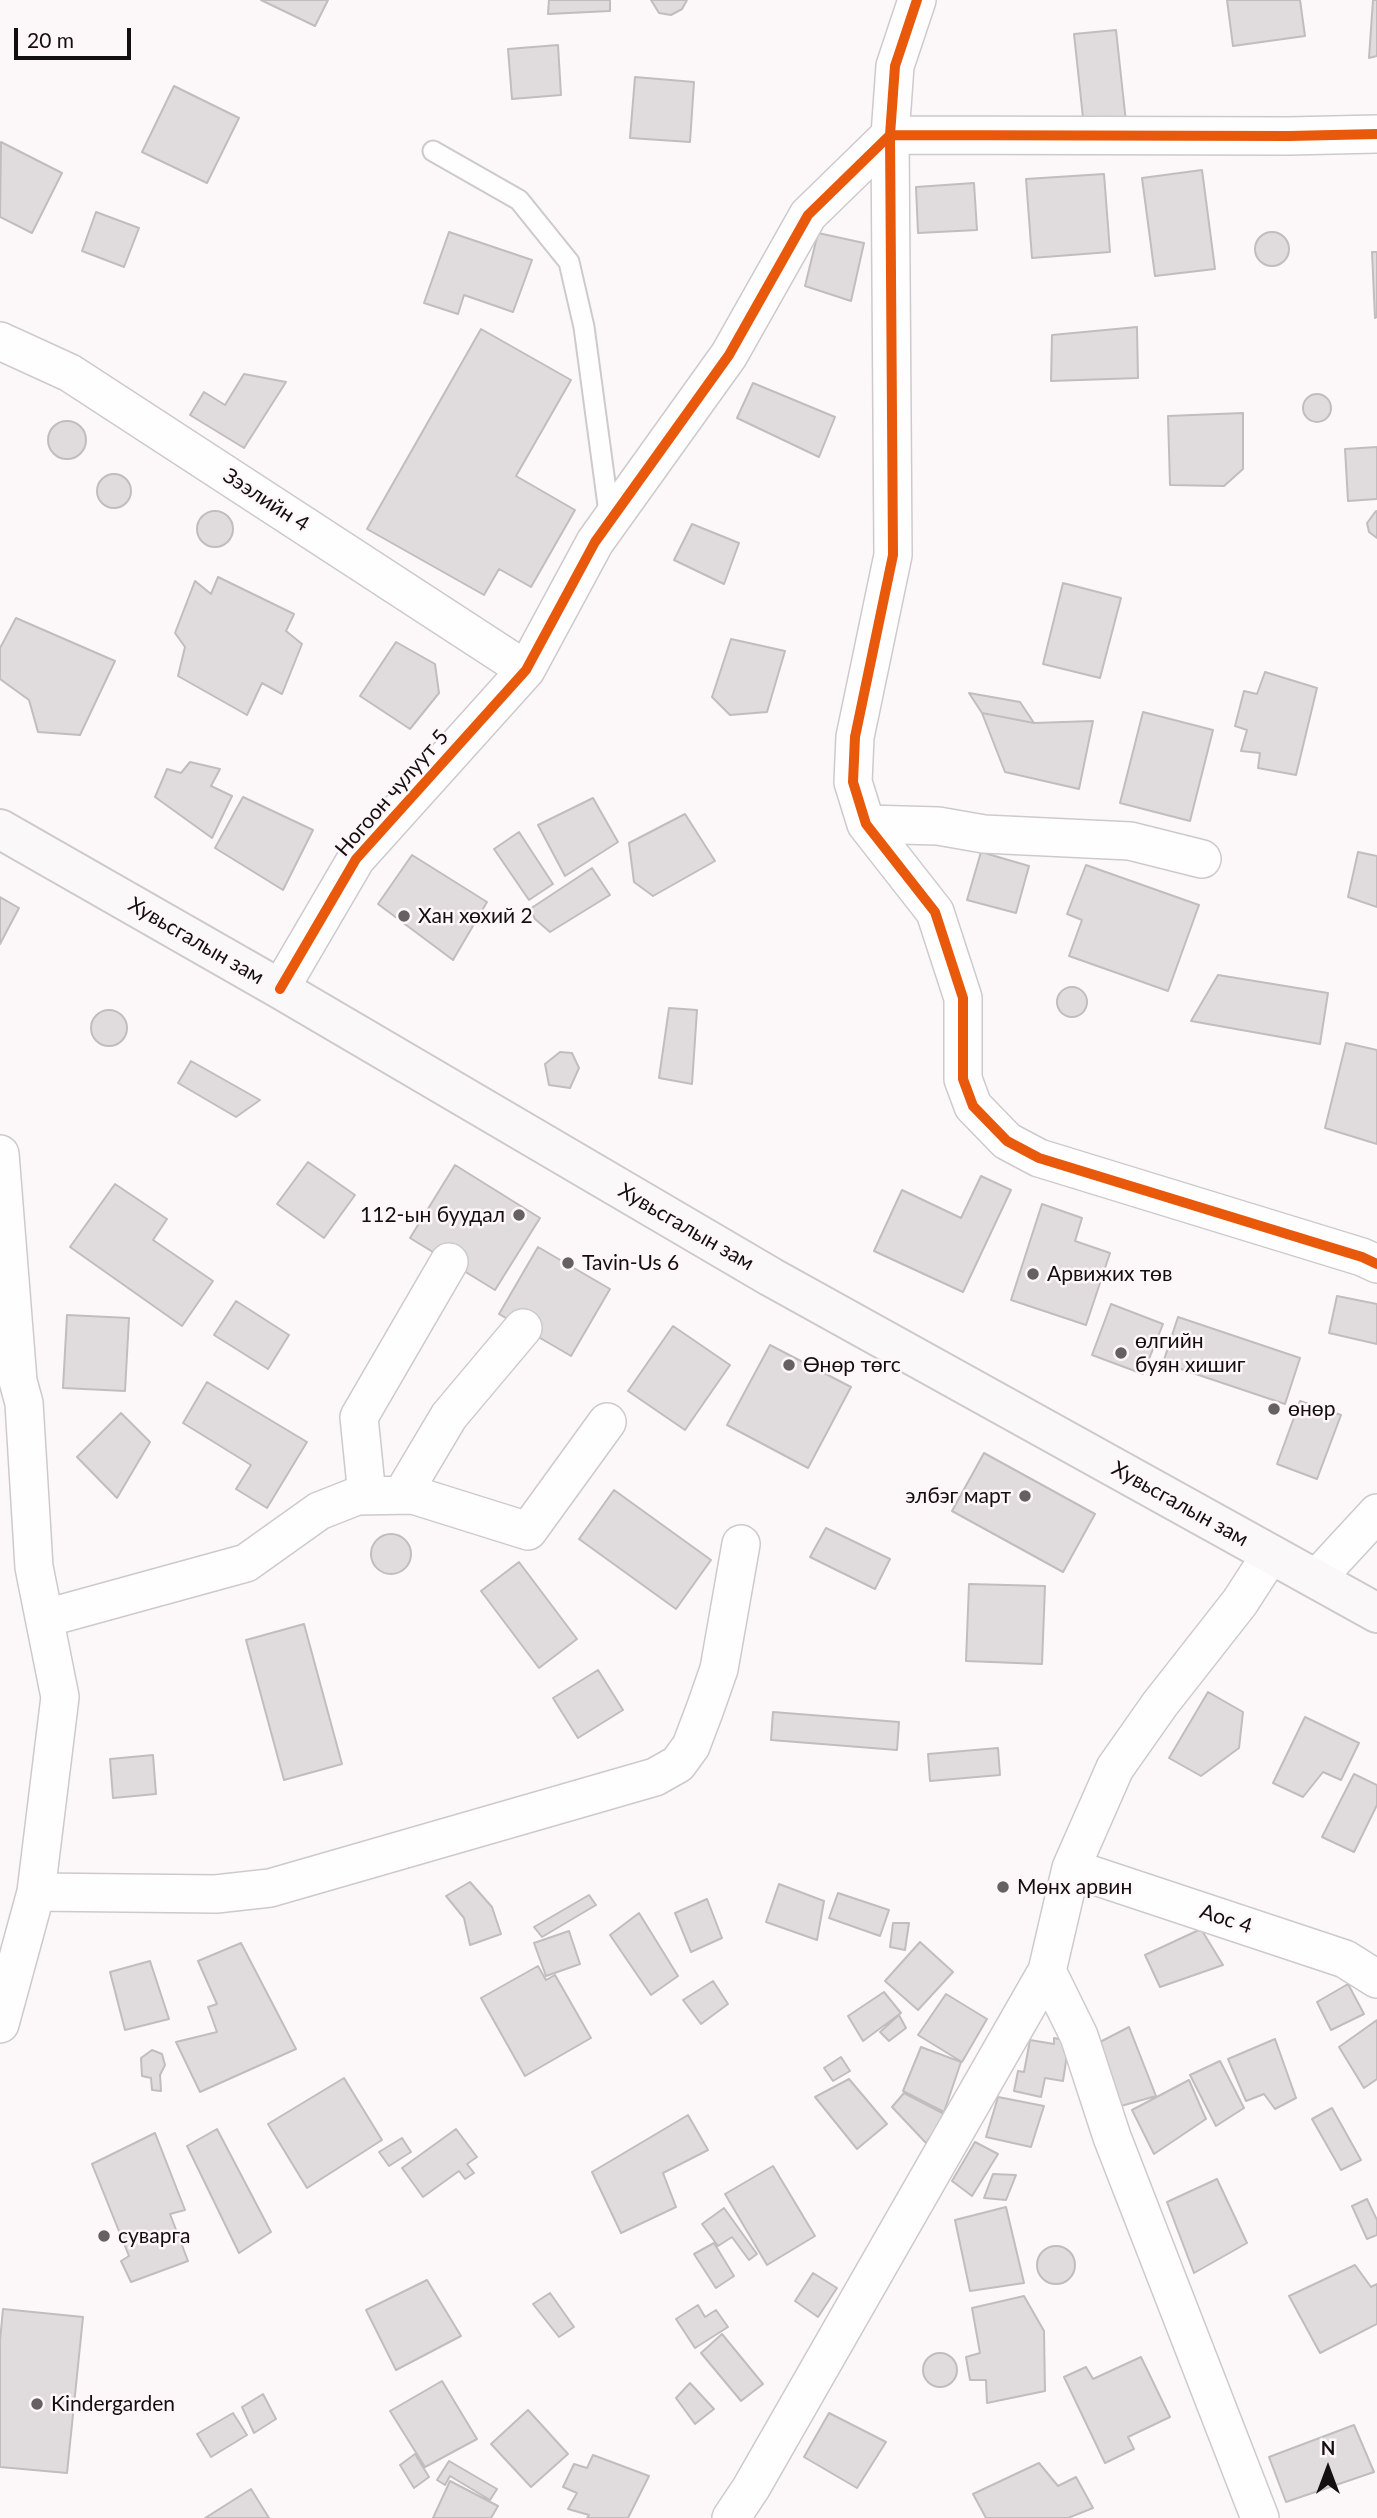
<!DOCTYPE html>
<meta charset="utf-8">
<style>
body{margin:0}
#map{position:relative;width:1377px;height:2518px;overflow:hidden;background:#fcf8fa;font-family:Lato,sans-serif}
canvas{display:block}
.north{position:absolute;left:1293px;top:2434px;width:70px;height:70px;-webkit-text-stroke:5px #fef6f9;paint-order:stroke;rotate:0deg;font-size:19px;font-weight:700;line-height:28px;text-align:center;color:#130f11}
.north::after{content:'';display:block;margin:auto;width:24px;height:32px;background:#130f11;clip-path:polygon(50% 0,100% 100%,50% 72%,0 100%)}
.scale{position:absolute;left:14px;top:28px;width:117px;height:32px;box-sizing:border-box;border:4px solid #130f11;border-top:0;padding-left:9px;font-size:21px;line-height:24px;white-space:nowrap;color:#130f11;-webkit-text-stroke:5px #fef6f9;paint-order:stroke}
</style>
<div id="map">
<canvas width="1377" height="2518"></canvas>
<div class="north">N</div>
<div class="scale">20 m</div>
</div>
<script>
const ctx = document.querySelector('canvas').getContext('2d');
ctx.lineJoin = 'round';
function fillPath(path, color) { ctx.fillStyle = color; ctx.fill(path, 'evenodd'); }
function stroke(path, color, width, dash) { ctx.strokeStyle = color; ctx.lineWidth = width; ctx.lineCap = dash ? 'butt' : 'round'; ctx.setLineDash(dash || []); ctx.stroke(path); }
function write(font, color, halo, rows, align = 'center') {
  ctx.font = font + ' Lato,sans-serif'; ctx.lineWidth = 5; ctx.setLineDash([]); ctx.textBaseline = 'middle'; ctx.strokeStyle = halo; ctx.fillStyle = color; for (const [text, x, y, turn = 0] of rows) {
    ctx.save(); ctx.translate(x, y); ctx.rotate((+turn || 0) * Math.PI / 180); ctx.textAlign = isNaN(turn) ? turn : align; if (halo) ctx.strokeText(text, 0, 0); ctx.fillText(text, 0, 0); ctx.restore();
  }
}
const building = new Path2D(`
 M261,0H328L315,26Z
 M549,0H610V11L548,14Z
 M651,0H687L682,9L671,15L659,13Z
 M1227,0H1300L1305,36L1233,46Z
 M1373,0H1377V56L1369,58Z
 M1116,30L1126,122L1084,127L1074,34Z
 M558,45L561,95L512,99L508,49Z
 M635,77L694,82L690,142L630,138Z
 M174,86L239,118L207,183L142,152Z
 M1,142L62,173L32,233L0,217Z
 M1202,170L1215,269L1155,276L1142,178Z
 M1104,174L1110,252L1032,258L1026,179Z
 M974,183L977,230L918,233L916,187Z
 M96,212L139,228L124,267L82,251Z
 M1255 249a17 17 0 1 1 34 0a17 17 0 1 1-34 0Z
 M449,232L532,260L513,312L464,295L458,314L424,303Z
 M818,233L864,243L851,301L805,286Z
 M1372,252H1377V317L1375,318Z
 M1137,327L1138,378L1051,381L1052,335Z
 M481,329L571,380L516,476L575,510L531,587L499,569L484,595L367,529Z
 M244,374L286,382L244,448L190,415L204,392L225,405Z
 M753,383L835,417L819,457L737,418Z
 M1303 408a14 14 0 1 1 28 0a14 14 0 1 1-28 0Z
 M1243,413V469L1224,486L1170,485L1168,416Z
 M48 440a19 19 0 1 1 38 0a19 19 0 1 1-38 0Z
 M1377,447V499L1348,501L1345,449Z
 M97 491a17 17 0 1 1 34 0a17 17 0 1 1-34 0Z
 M197 529a18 18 0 1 1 36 0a18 18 0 1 1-36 0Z
 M1376,511H1377V538L1369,532L1367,523Z
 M692,524L739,543L724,584L674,560Z
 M218,577L294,614L286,631L302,644L282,694L262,683L247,715L178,676L185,647L175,633L195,581L211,594Z
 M1063,583L1121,598L1100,678L1043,664Z
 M16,618L115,661L80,735L38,732L29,700L0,679V648Z
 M731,639L785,651L767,712L730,715L712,697Z
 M396,642L435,664L439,693L410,729L360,696Z
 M1265,672L1317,688L1296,775L1258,768L1260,753L1241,751L1247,730L1235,726L1244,691L1257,694Z
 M969,693L1020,702L1034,723L982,713Z
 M1143,712L1213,730L1190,821L1120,803Z
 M982,713L1034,723L1093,721L1079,789L1005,772Z
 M190,762L220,769L211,786L232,796L212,838L155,797L167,769L181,773Z
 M243,797L313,830L283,890L215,848Z
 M593,798L618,842L565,876L538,825Z
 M685,814L715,861L653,896L634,882L629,843Z
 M519,832L553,884L529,900L494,849Z
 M981,852L1029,866L1016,913L967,900Z
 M1358,852L1377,856V907L1348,897Z
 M412,855L487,902L453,960L378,904Z
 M1086,865L1199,905L1168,991L1069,956L1082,920L1067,914Z
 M592,868L610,895L550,932L535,919L530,909Z
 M0,897L19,908L0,944Z
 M1218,975L1328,993L1320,1044L1191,1021Z
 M1057 1002a15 15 0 1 1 30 0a15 15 0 1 1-30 0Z
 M669,1008L697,1010L692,1084L659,1078Z
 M91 1028a18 18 0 1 1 36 0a18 18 0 1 1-36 0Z
 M1346,1043L1377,1050V1144L1325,1128Z
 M560,1052L572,1053L579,1068L570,1088L549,1085L545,1064Z
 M191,1061L260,1100L236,1117L178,1083Z
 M308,1162L355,1195L324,1238L277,1204Z
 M455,1165L540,1218L495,1290L410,1238Z
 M981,1176L1011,1190L963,1292L874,1251L902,1190L961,1218Z
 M115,1184L167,1219L153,1240L213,1281L182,1326L70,1247Z
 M1042,1204L1082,1218L1075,1241L1110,1253L1086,1325L1011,1300Z
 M538,1247L610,1289L571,1356L499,1314Z
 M1337,1296L1377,1304V1344L1329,1333Z
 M236,1301L289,1335L268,1369L214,1335Z
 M1111,1304L1163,1324L1143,1374L1092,1355Z
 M67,1315L129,1318L125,1391L63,1388Z
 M1178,1317L1300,1358L1285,1404L1163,1363Z
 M673,1326L730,1365L685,1430L628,1391Z
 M770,1345L851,1387L808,1468L727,1425Z
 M207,1382L307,1442L267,1508L236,1489L251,1465L183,1423Z
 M1300,1401L1341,1415L1317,1479L1277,1464Z
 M121,1413L150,1442L117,1498L77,1457Z
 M984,1453L1095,1514L1063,1572L952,1511Z
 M614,1490L711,1560L676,1609L579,1539Z
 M826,1528L890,1559L875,1589L810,1557Z
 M371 1554a20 20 0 1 1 40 0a20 20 0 1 1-40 0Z
 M519,1562L577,1639L539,1668L481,1591Z
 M969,1584L1045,1586L1042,1664L966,1661Z
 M304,1624L342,1764L284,1780L246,1640Z
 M598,1670L623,1710L578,1738L553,1698Z
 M1208,1692L1243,1712L1239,1748L1201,1776L1169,1758Z
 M773,1712L899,1722L897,1750L771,1740Z
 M1305,1717L1359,1743L1341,1780L1323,1772L1303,1797L1273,1783Z
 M998,1748L1000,1775L930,1781L928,1754Z
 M153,1755L156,1794L113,1798L110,1759Z
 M1354,1774L1377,1785V1805L1354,1852L1322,1837Z
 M470,1882L492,1907L501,1934L470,1945L464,1918L446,1896Z
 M779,1884L824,1901L817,1940L766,1922Z
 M838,1893L889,1910L880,1936L829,1918Z
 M589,1895L596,1905L542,1937L534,1927Z
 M707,1899L722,1938L691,1952L675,1913Z
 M639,1913L678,1976L651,1995L610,1935Z
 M893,1923H909L905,1950L890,1947Z
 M1201,1929L1223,1965L1160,1987L1145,1955Z
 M569,1931L580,1964L546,1976L534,1943Z
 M920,1942L953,1972L918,2010L885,1981Z
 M241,1943L296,2049L200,2092L176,2042L217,2032L208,2007L217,2004L198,1961Z
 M150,1961L169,2019L125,2030L110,1972Z
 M538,1966L546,1980L555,1975L591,2038L525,2076L481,1998Z
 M713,1981L728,2004L701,2024L683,2000Z
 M1348,1984L1364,2014L1331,2030L1317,2002Z
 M884,1992L901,2013L863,2041L848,2016Z
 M946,1994L987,2019L962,2062L918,2035Z
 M899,2015L906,2028L889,2041L880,2032Z
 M1377,2020V2079L1364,2088L1339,2047Z
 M1129,2027L1156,2096L1121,2106L1100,2042Z
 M1054,2038L1069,2041L1063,2081L1045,2078L1041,2097L1014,2091L1018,2071L1024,2072L1030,2040L1054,2044Z
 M1275,2039L1296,2098L1275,2109L1264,2094L1246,2101L1228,2059Z
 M921,2047L961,2062L944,2112L903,2091Z
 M152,2050L162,2054L165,2065L160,2075L161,2091L152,2090L151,2078L142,2076L141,2058Z
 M841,2057L850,2071L833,2081L824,2068Z
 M1220,2061L1244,2108L1216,2126L1190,2075Z
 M344,2078L382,2140L307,2188L268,2124Z
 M849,2079L887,2124L857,2149L815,2097Z
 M1189,2080L1206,2119L1154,2154L1132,2110Z
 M904,2093L946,2115L926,2143L892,2107Z
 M998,2097L1044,2106L1031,2147L986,2137Z
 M1332,2108L1361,2160L1341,2170L1312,2119Z
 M688,2115L708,2150L663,2173L676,2207L621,2233L592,2172Z
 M217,2129L271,2232L239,2253L187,2146Z
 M456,2129L477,2157L467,2164L474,2173L465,2179L459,2171L423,2197L402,2168Z
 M155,2133L185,2210L170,2214L188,2261L131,2282L121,2261L129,2256L92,2164Z
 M402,2138L411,2152L389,2166L379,2152Z
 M975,2142L998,2154L972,2196L952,2181Z
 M773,2166L815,2236L767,2265L725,2194Z
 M993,2174L1016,2175L1006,2200L984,2198Z
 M1217,2179L1247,2243L1194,2273L1167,2202Z
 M1367,2199L1377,2220V2235L1367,2239L1352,2206Z
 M1006,2207L1024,2283L970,2291L955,2220Z
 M724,2208L757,2254L749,2260L732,2237L718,2246L702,2224Z
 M714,2243L734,2276L716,2288L694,2254Z
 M1037 2265a19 19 0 1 1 38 0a19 19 0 1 1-38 0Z
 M1355,2265L1371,2287L1377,2284V2324L1320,2353L1289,2296Z
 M813,2273L837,2288L818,2317L795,2301Z
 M427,2280L461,2336L396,2370L366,2310Z
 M550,2293L574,2327L559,2337L533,2304Z
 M1024,2296L1044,2331L1045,2391L987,2403L986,2380H970L966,2357L980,2353L972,2308Z
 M698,2305L705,2317L716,2310L728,2327L695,2348L676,2319Z
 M3,2309L83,2317L67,2473L0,2467V2341Z
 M722,2334L763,2384L741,2401L701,2353Z
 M923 2370a17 17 0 1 1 34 0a17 17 0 1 1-34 0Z
 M1141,2357L1170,2417L1128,2437L1134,2449L1105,2463L1064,2377L1086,2367L1093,2379Z
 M442,2381L477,2439L425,2467L390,2411Z
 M690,2383L714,2409L695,2424L676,2398Z
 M263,2394L276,2419L254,2433L242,2407Z
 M528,2410L568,2454L531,2487L491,2444Z
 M233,2413L247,2435L211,2457L197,2434Z
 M829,2413L886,2442L857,2488L804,2457Z
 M1354,2425L1374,2472L1286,2502L1269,2457Z
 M415,2454L429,2477L414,2488L400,2465Z
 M593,2455L649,2476L628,2518H587L589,2515L568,2509L577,2493L563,2487L574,2464L587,2468Z
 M449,2461L497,2489L490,2500L450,2476L445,2485L437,2480Z
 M1039,2463L1058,2486L1076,2477L1093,2508L1068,2518H986L973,2494Z
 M450,2481L498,2506L491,2518H433Z
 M251,2489L269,2518H205Z`);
fillPath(building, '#e0dcde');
stroke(building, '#c1bdbf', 2);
const lane = new Path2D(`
 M433,151L519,200L569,262L584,327L610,520`);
const street = new Path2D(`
 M917,0L895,66L890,135L893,555L855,737L853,782L866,824L935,912L963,998V1079L973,1106L1007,1141L1039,1158L1362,1257L1377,1264
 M0,341L70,373L526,670
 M866,824L938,826L984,834L1130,841L1202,859
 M280,989L356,859L526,670L595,542L729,355L808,215L890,135L1289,136L1377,134
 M0,1154L18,1381L24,1403L34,1567L60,1697L36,1892L0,2024
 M402,1495L449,1416L523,1328
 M367,1496L359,1417L449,1262
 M1317,1578L1377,1513
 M46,1618L246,1563L319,1511L357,1496L413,1495L528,1531L607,1422
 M1071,1868L1345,1959L1377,1979
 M36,1892L216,1894L270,1888L655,1777L678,1764L691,1746L705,1709L719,1669L741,1544
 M1047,1971L1079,2036L1112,2137L1260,2518
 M731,2518L751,2488L1047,1971L1071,1868L1115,1768L1160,1704L1240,1602L1271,1554`);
const secondary = new Path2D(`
 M0,829L280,989L771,1277L1377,1613`);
stroke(lane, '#cecacc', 23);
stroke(street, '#cecacc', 40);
stroke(secondary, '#cecacc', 42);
stroke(lane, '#fffefe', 19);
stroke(street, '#fffefe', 37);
stroke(secondary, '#fbf8f9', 38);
stroke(new Path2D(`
 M917,0L895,66L890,135L893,555L855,737L853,782L866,824L935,912L963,998V1079L973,1106L1007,1141L1039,1158L1362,1257L1377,1264
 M280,989L356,859L526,670L595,542L729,355L808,215L890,135L1289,136L1377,134`), '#e8590c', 10);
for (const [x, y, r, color] of [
 [404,916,7,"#656163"],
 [519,1215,7,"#656163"],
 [568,1263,7,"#656163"],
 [1033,1274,7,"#656163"],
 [1121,1353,7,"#656163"],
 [789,1365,7,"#656163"],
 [1274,1409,7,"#656163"],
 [1025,1496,7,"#656163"],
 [1003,1887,7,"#656163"],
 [104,2236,7,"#656163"],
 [37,2404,7,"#656163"]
]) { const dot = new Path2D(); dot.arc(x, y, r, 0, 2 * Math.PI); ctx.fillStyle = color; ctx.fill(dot); stroke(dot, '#fef6f9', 2.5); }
write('21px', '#130f11', '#fef6f9', [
 ["Зээлийн 4",266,500,33],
 ["Ногоон чулуут 5",392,793,-49],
 ["Хувьсгалын зам",196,941,30],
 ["Хувьсгалын зам",686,1227,30],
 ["Хувьсгалын зам",1180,1504,29],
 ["Аос 4",1226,1919,18]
]);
write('21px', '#130f11', '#fef6f9', [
 ["Хан хөхий 2",418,916],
 ["112-ын буудал",505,1215,"right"],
 ["Tavin-Us 6",582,1263],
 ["Арвижих төв",1047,1274],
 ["өлгийн",1135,1341],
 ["буян хишиг",1135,1365],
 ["Өнөр төгс",803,1365],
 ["өнөр",1288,1409],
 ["элбэг март",1011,1496,"right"],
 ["Мөнх арвин",1017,1887],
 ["суварга",118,2236],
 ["Kindergarden",51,2404]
], 'left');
</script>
